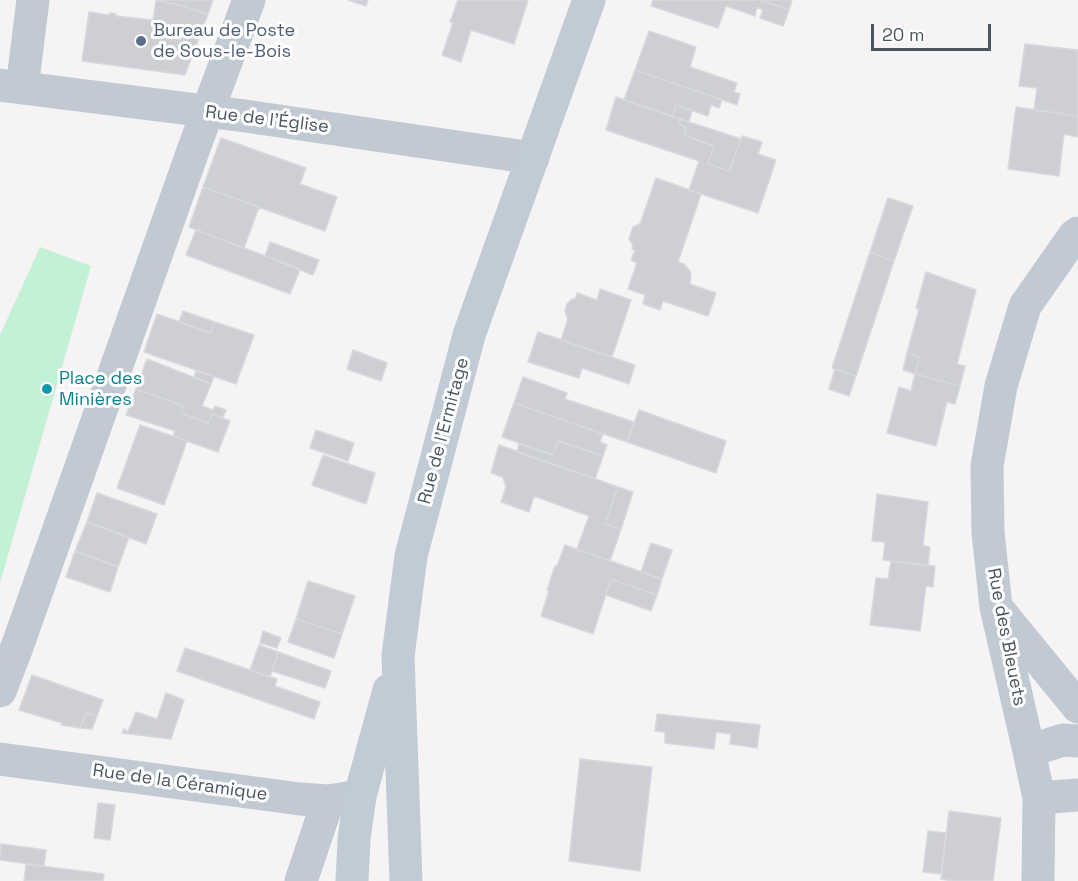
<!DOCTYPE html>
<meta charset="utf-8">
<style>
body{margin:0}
#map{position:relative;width:1078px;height:881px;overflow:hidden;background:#f5f3f3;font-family:"Space Grotesk",sans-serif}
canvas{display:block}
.scale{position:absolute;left:871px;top:24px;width:120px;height:27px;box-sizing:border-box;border:3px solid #4a5661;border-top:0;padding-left:8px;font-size:18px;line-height:21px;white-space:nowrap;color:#4a5661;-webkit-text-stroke:4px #fff;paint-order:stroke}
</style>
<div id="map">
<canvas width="1078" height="881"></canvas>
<div class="scale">20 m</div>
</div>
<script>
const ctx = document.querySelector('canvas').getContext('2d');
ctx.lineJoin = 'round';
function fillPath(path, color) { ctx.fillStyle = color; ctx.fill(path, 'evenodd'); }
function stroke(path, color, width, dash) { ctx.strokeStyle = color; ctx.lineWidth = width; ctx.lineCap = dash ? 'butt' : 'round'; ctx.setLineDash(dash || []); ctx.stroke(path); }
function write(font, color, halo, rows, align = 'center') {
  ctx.font = font + ' "Space Grotesk",sans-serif'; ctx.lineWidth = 6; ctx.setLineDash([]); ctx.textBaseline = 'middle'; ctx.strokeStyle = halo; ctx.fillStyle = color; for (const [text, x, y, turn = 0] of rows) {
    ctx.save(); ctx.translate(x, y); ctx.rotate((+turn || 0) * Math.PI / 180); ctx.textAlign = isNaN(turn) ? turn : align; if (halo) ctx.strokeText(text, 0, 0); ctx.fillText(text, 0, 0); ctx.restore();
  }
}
fillPath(new Path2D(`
 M40,247L91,266L0,583V335Z`), '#c3f1d5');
const building = new Path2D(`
 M156,0H213L208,14L180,5Z
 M348,0H368L366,6Z
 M458,0H528L514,44L471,30L461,62L442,55L453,23L450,22Z
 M653,0H760L789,10L783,26L760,18L763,10L757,7L755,16L726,6L718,28L651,6Z
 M760,0H792L789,10Z
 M156,1L180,5L208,14L185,75L82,61L89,12L109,15L110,13L116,14V16L153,20Z
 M649,31L696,47L690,67L737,83L734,92L740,94L737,105L635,70Z
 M1025,44L1078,50V116L1034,110L1037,88L1019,86Z
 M635,70L722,100L719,108L711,105L708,116L676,105L672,116L624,100Z
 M616,97L680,119L679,124L686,128L684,135L714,146L708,164L729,171L742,136L762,142L758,154L776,160L758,213L689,190L699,161L606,130Z
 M676,105L692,110L689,122L672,116Z
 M1016,107L1078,116V137L1064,134L1059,176L1008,169Z
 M680,119L741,139L729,171L708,164L714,146L684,135L686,128L679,124Z
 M221,138L306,168L300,184L337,197L325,231L203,187Z
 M656,178L701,194L678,262L684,264L690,271L691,276L690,284L716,293L708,316L663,301L660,310L643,304L645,295L628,289L637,263L631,260L635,250L632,249L633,245L629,239L633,227L640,224Z
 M203,187L259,207L244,248L189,227Z
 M888,198L913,206L894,261L870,252Z
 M196,230L300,269L290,294L186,255Z
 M270,242L319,260L313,275L265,256Z
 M870,252L894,261L856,376L832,368Z
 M926,272L976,290L957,364L965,366L960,386L915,374L920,357L907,353L919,309L916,308Z
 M600,289L631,300L612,357L561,340L568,319L565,311L567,304L571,300L576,298L577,293L597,300Z
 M183,311L215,322L211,333L179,322Z
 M157,314L211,333L215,322L254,335L236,384L144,352Z
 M538,332L635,365L629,384L582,368L579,378L528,362Z
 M353,350L387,363L381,381L347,369Z
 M907,353L920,357L915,374L903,370Z
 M147,359L211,384L202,406L213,410L215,406L226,410L223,418L212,414L208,423L181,413L184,406L136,389Z
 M835,369L856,376L849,396L829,389Z
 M196,371L214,376L211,384L194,377Z
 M915,374L960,386L955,404L947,402L936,446L887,433L899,387L911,391Z
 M523,377L567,393L565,399L634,422L627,442L514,403Z
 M136,389L184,406L181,413L208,423L212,414L230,421L218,452L173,436L175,431L126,415Z
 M514,403L603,434L600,442L607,445L603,456L558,441L553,455L502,437Z
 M639,410L726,441L716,473L627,442Z
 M140,425L187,441L164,505L117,488Z
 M316,430L354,443L348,461L310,448Z
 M558,441L603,456L595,479L517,452L519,444L553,455Z
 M499,445L618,487L605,524L621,529L610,561L577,549L589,516L534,496L529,512L501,502L506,487L503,477L491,473Z
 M323,455L375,473L366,504L312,485Z
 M618,487L633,492L621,529L605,524Z
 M97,493L157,514L146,544L87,522Z
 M877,494L928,502L923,546L930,547L928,566L883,560L885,542L872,541Z
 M87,522L129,537L118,567L75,551Z
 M651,543L672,550L662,579L641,572Z
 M565,545L662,579L657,595L611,579L593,634L541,616L549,591L547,590L555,566H557Z
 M75,551L118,567L110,592L66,577Z
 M891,561L935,566L933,587L926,586L920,631L870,625L876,578L888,579Z
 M611,579L657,595L651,611L606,595Z
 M308,581L355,596L342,634L296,619Z
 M296,619L342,634L334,658L288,642Z
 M263,631L281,638L277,648L260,643Z
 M259,645L278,652L270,677L250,670Z
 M185,648L277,679L275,686L320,702L314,719L177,671Z
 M278,652L331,671L325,688L272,671Z
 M32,675L103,700L97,716L86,713L80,728L61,725L62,723L19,710Z
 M166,693L184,700L171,739L122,733L124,729L128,732L136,712L157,719Z
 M86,713L97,716L92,729L80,728Z
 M657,714L760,725L757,748L730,744L731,734L716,732L714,749L665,743V732L655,731Z
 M580,759L652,767L640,871L569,861Z
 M98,803L115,805L110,840L94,838Z
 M949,811L1001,818L993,881H953L941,879Z
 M928,831L946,833L941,874L923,872Z
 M1,844L46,850L44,866L0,860Z
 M26,864L104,874L103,881H24Z`);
fillPath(building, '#cdcfd5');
stroke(building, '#d7d9de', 1.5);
stroke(new Path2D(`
 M0,85L245,116L533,158
 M22,88L33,0
 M1001,613L1078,707
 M0,691L17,647L194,148L249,0
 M1029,751L1063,740L1078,741
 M0,759L300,799L328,801L360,796
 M1039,798L1078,795
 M301,881L328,801
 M1038,881L1039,798L1029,751L996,607L988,532L987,466L1001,386L1025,306L1074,236L1078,233`), '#c1cad2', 33);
stroke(new Path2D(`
 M352,881L354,839L360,796L389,690
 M406,881L398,656L411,556L469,335L589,0`), '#c1cbd6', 33);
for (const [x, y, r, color] of [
 [141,41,6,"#5c6f8a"],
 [47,389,6,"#0f9aa8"]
]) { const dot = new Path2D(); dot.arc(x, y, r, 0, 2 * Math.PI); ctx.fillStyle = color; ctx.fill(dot); stroke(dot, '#fff', 2); }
write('18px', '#4e5e75', '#fff', [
 ["Bureau de Poste",153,31],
 ["de Sous-le-Bois",153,52]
], 'left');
write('18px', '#4a5661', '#fff', [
 ["Rue de l'Église",267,120,7],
 ["Rue de l'Ermitage",444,431,-75],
 ["Rue des Bleuets",1006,637,79],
 ["Rue de la Céramique",180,783,8]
]);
write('18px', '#0d838f', '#fff', [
 ["Place des",59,379],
 ["Minières",59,400]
], 'left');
</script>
